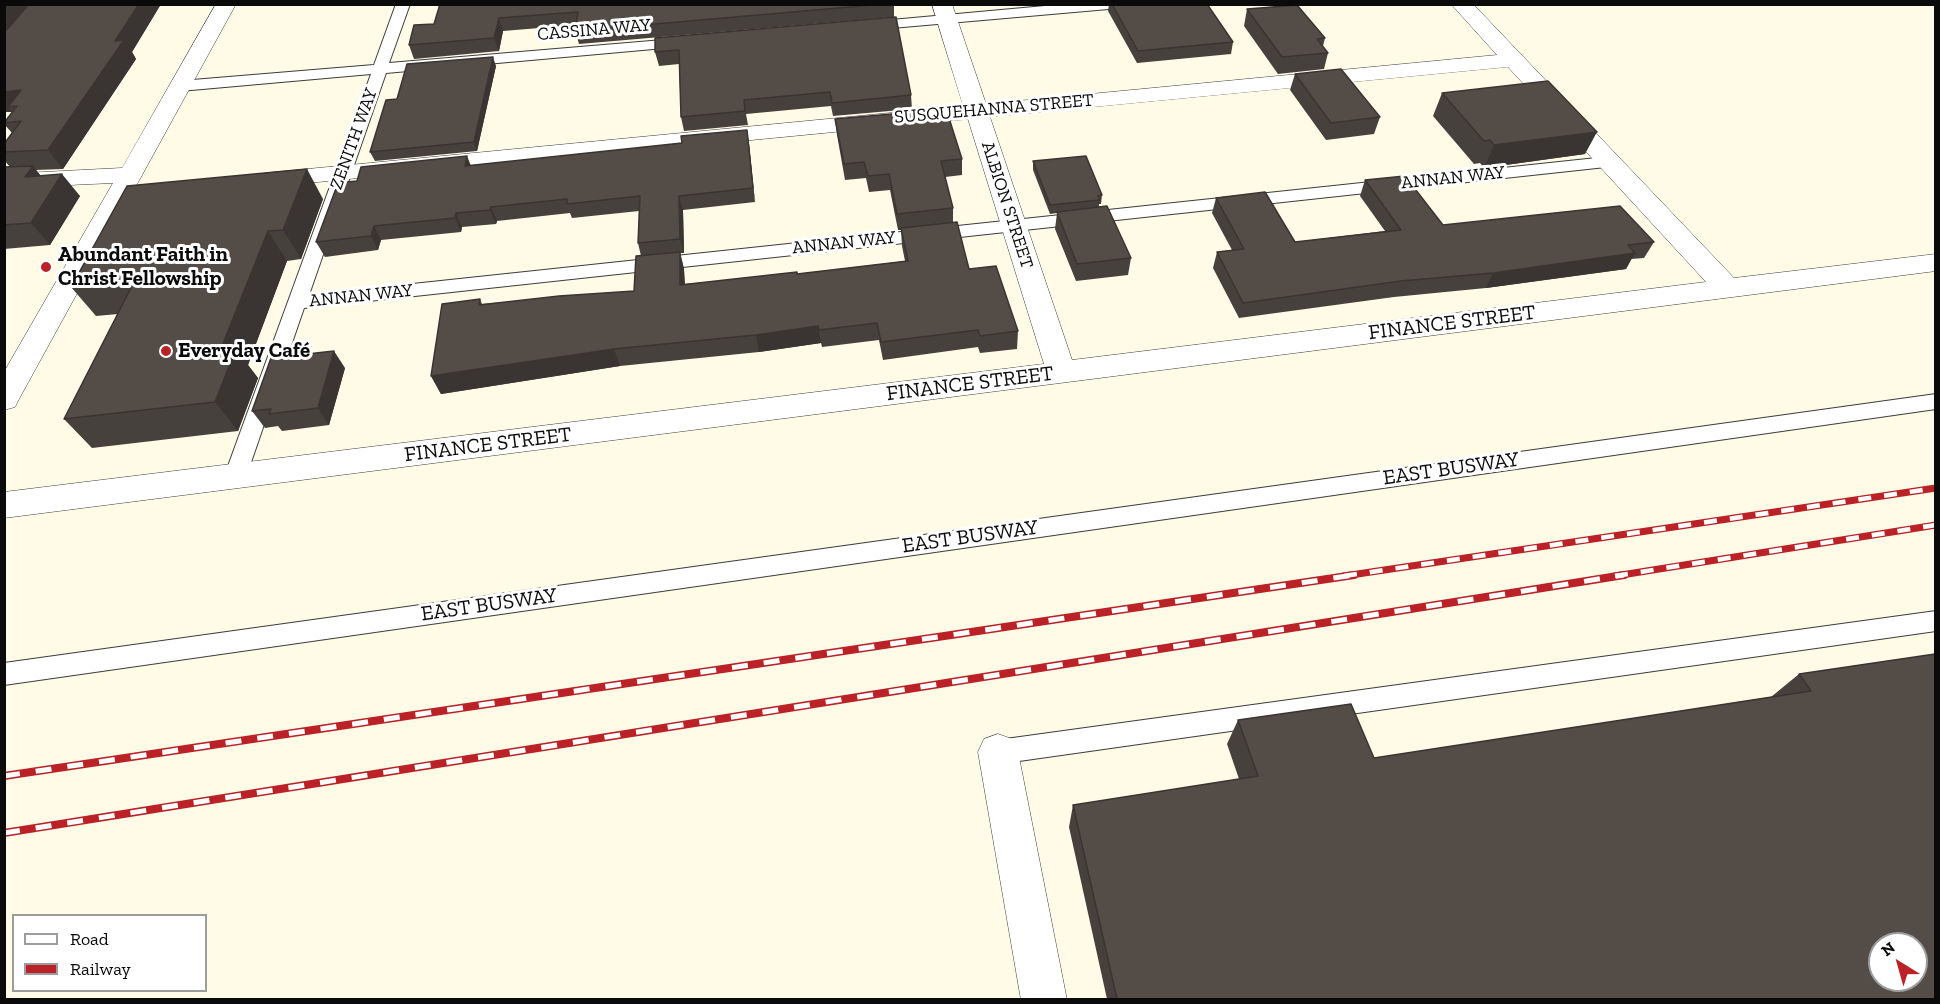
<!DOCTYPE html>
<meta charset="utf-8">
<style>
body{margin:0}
#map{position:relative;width:1940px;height:1004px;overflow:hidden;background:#fffbe7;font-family:"Zilla Slab",serif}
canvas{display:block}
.frame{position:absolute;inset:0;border:6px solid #0a0a0a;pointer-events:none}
.legend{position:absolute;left:12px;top:914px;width:195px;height:78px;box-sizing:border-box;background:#fff;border:2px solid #9d9d9d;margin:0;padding:8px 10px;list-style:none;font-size:18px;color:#0a0a0a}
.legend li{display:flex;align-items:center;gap:12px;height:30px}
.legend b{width:30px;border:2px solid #9d9d9d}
.north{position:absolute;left:1868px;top:932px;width:60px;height:60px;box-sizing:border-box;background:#fff;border:2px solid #9d9d9d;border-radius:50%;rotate:323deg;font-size:16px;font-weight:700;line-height:24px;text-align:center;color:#0a0a0a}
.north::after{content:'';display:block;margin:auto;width:21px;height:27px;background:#bb2227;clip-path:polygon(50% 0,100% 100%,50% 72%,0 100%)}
</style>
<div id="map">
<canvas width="1940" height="1004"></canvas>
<div class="frame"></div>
<ul class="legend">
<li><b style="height:8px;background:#fff"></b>Road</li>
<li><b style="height:8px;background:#bb2227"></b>Railway</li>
</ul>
<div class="north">N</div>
</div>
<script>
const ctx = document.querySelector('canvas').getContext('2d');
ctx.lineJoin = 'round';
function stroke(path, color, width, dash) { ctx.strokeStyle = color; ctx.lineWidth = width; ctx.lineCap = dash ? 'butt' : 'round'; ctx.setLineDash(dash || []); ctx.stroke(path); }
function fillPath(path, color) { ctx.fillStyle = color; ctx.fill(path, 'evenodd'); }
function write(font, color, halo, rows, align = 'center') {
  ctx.font = font + ' "Zilla Slab",serif'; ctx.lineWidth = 6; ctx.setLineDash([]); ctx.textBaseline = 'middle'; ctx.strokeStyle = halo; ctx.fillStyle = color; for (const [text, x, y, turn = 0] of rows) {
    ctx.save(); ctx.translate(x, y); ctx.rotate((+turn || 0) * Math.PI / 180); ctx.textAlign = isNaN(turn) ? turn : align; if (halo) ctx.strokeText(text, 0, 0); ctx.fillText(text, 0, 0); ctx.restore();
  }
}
const service = new Path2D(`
 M396,4H410L389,63L687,38L694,42L687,46L386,73L309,295L1606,157L1614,162L1606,167L304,308L246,477L243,483L235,485L227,483L224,477L371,74L180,91L172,86L180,81L374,65Z
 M1067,4H1127L1120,8L869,30L862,26L869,22Z
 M1936,394V409L4,685V663Z
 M1936,611V631L998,764L989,761L985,752L989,743L998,740Z`);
const minor = new Path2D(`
 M216,4H236L19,399L15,407L4,410V372L113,183L4,188V174L122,168Z
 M932,4H952L986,104L1497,55L1451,4H1473L1734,278L1936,254V271L4,518V492L1044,364L968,119L266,187L257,185L254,180L257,175L266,173L963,106ZM1508,67L1706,282L1072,360L990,117Z
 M998,734L1012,739L1018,752L1067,1000H1021L978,752L984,739Z`);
stroke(service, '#3d3d3d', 2);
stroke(minor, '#3d3d3d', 1);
fillPath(service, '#fff');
fillPath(minor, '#fff');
const railFar1 = new Path2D(`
 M1344,576L1936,488
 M1615,576L1936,525`);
const rail = new Path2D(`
 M4,776L1354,575
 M4,833L1624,575`);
stroke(railFar1, '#bb2227', 7);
stroke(rail, '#bb2227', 8);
stroke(railFar1, '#fff', 4.5, [13]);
stroke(rail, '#fff', 5, [16]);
fillPath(new Path2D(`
 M4,4H161L132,52L136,59L63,169L36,170L41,176L80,196L50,245L4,249V167H10L4,160V144L12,133L4,124V122L12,112H4Z
 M440,4H894V17L579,44L575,31L576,25L503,31L499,51L414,59L409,45L434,24Z
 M1109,4H1207L1233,42L1231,54L1137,63L1108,11Z
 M1247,9L1325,38L1323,46L1328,53L1324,69L1278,74L1244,26Z
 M655,38L911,95L912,109L833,116L831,106L746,114L748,125L684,131L681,117L679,64L659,66L655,52Z
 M496,66L477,151L375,161L370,152L397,99Z
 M1295,74L1380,117L1374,134L1326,140L1290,90Z
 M1442,93L1585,154L1484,168L1480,163L1474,164L1433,116Z
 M835,119L916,122L962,159V175L945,177L953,208V223L969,269L1018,331L1017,349L980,353L978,347L883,360L879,340L822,347L821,343L759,352L620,366L441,394L431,376L480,299L482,304L634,291L641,256L638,243L639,211L572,218L570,213L497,221L496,224L462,227L461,232L381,240L378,250L325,257L316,242L471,166L682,143L747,130L749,144L755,202L683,210L684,253H680L684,269L685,284L797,274L905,261L902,246L901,230H898L890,190L869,192L866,178L845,180L837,135Z
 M1033,161L1102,195L1101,204H1099V207L1131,258L1128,275L1076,281L1055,229L1057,213L1050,214L1033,170Z
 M1365,180L1443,225L1654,242L1644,258L1631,259L1626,269L1486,288L1394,297L1239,318L1213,268L1217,252L1232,250L1212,213L1216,198L1295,242L1385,231L1360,196Z
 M323,199L301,259L287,261L248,365L258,378L238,431L92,448L64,419L118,314L96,316L71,287Z
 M345,368L329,425L282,431L278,426L265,428L252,411Z
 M1935,654V999H1107L1069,827L1073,805L1239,779L1227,744L1238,720L1374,758L1771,697L1799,674Z`), '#47413d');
fillPath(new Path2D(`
 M8,4H36L4,43V9Z
 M139,4H161L132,52L136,59L63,169L48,150L115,41Z
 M499,18L503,31L499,51L494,38Z
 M493,57L496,66L477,151L474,142Z
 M21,90L17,106L8,107L12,112H4V92Z
 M747,130L749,144L755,202L753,188Z
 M1597,132L1585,154L1484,168L1494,145Z
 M467,156L473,171L465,166Z
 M33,166L50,188L25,177Z
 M307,169L323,199L301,259L283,230Z
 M62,174L80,196L50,245L31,223Z
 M679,196L683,210L684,253L680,239Z
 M491,207L497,221L496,224L490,210Z
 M456,213L462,227L461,232L455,218Z
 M374,226L381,240L378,250L371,236Z
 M268,231L287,261L248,365L258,378L238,431L215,402L220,351Z
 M680,252L684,269L685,302L680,285Z
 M1635,253L1626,269L1486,288L1493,273Z
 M818,326L821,343L759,352L756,335Z
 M614,349L620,366L441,394L431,376Z
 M334,351L345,368L329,425L318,408Z`), '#3a3532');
const building = new Path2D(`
 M29,4H139L115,41L124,40L48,150L4,152V144L21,121L4,123L17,106L8,107L21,90L4,92V33Z
 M440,4H884L575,31L578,12L499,18L494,38L409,45L414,25L434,24Z
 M1112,4H1207L1233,42L1138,51Z
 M1297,5L1325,38L1317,39L1328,53L1282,57L1247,9Z
 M896,17L911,95L832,103L830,92L744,100L745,111L681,117L679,50L655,52V38Z
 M493,57L474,142L370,152L386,100L397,99L407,64Z
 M1341,69L1380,117L1331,123L1295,74Z
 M1548,81L1597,132L1494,145L1490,140L1484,141L1442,93Z
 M914,112L916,122L949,118L962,159L941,161L953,208L897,214L889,174L868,176L864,162L844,164L835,119Z
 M747,130L753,188L679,196L680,239L638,243L640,196L567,204V199L491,207L490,210L456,213L455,218L374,226L371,236L316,242L338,183L357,181L361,167L467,156L465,166L682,143L681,136Z
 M1086,156L1102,195L1098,196L1100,200L1050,205L1033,161Z
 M33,166L25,177L62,174L31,223L4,225V167Z
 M307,169L283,230L268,231L220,351L236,349L215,402L64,419L135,280L71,287L127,186Z
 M1405,176L1443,225L1620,206L1654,242L1628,245L1635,253L1493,273L1401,281L1243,303L1217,252L1244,249L1216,198L1265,192L1295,242L1401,230L1365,180Z
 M1107,206L1131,258L1077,264L1057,212Z
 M957,222L969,269L996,266L1018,331L980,336L978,330L881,342L877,323L819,330L818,326L756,335L614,349L431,376L442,304L480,299L479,305L559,296L634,291L636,256L680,252V285L797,272V274L908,261L901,228Z
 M334,351L318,408L269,414L271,409L252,411L271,358Z
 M1935,654V999H1117L1073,805L1258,776L1238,720L1351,704L1374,758L1811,691L1799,674ZM1880,944H1916V980H1880Z`);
fillPath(building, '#534c47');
stroke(building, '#3a3532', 1.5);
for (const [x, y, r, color] of [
 [46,267,6,"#bb2227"],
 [166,351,6,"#bb2227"]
]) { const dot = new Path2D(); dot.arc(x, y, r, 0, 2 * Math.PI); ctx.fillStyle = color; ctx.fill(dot); stroke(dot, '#fff', 2); }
write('18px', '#0a0a0a', '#fff', [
 ["CASSINA WAY",594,30,-5],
 ["SUSQUEHANNA STREET",994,109,-5],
 ["ZENITH WAY",354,139,-70],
 ["ANNAN WAY",1453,178,-6],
 ["ALBION STREET",1007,205,72],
 ["ANNAN WAY",844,243,-6],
 ["ANNAN WAY",361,296,-6]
]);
write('bold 21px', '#0a0a0a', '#fff', [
 ["Abundant Faith in",58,255],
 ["Christ Fellowship",58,279],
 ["Everyday Café",178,351]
], 'left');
write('21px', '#0a0a0a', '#fff', [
 ["FINANCE STREET",1452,323,-7],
 ["FINANCE STREET",970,384,-7],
 ["FINANCE STREET",488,445,-7],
 ["EAST BUSWAY",1451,469,-8],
 ["EAST BUSWAY",970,537,-8],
 ["EAST BUSWAY",489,605,-8]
]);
</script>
